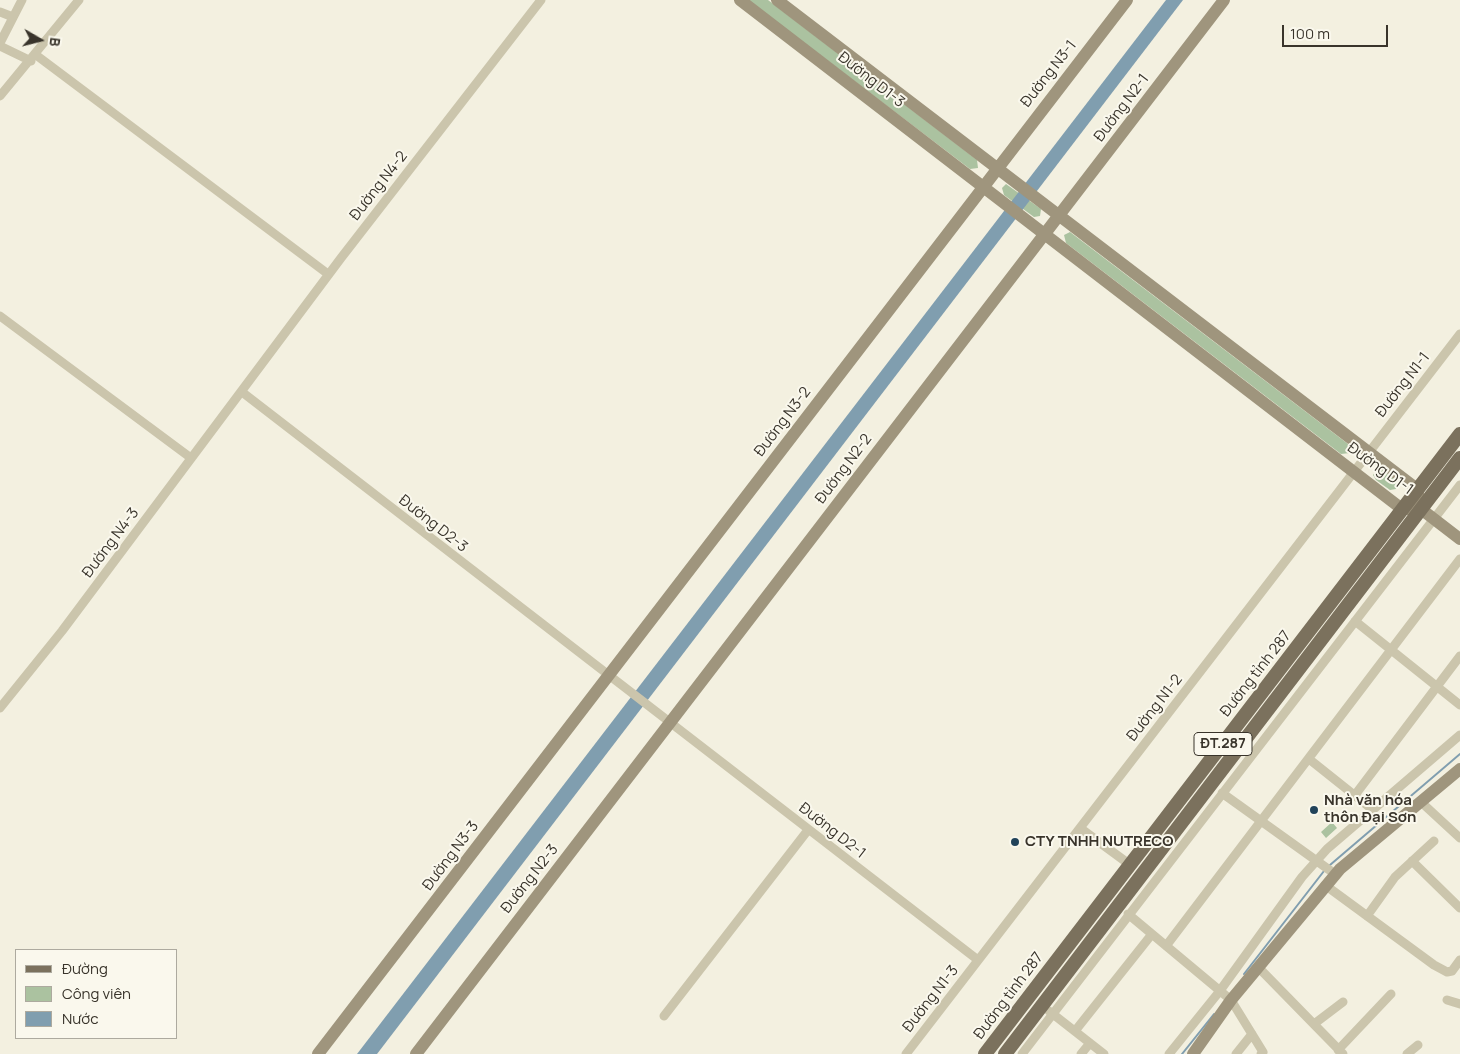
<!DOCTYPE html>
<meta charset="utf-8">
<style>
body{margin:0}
#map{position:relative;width:1460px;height:1054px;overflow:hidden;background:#f3f0e0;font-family:Manrope,sans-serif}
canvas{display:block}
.legend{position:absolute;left:15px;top:949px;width:162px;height:90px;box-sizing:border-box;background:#faf8ed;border:1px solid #adaa9f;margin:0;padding:6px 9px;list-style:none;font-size:15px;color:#39342b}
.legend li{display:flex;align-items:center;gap:10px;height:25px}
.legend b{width:25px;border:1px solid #adaa9f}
.north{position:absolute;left:15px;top:15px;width:50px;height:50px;-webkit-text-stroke:4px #faf8ed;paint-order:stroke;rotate:98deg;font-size:14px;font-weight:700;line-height:20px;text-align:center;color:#39342b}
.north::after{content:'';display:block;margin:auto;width:18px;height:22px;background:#39342b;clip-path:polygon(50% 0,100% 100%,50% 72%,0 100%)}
.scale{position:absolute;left:1282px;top:25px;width:106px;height:22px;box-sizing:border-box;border:2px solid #39342b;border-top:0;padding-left:6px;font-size:15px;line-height:18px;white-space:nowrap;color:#39342b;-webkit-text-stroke:4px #faf8ed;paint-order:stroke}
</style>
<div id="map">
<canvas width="1460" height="1054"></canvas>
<ul class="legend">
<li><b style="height:6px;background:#7b715d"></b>Đường</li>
<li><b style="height:14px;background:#abc2a0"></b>Công viên</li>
<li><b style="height:14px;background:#809eaf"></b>Nước</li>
</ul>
<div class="north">B</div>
<div class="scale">100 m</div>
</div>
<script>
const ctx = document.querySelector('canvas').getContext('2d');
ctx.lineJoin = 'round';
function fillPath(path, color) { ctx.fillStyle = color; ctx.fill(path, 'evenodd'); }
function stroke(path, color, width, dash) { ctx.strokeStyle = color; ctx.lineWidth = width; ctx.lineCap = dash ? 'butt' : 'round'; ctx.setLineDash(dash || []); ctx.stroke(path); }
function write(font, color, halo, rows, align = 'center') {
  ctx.font = font + ' Manrope,sans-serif'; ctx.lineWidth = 4; ctx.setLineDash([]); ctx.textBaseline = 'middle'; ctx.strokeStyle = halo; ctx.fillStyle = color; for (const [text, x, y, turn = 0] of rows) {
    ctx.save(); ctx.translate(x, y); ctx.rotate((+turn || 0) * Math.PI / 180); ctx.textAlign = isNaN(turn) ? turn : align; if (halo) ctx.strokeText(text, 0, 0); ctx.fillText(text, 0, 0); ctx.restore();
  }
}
fillPath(new Path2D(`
 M748,0H768L977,160L978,168L970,169Z
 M1006,184L1041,209L1040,216L1034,217L1004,195L1002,188Z
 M1070,232L1348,444L1351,448L1350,453L1341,454L1066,243L1064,235Z
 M1377,469L1382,470L1398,482L1396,489L1390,490L1376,480L1373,475Z
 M1332,822L1337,828L1326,838L1321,832Z`), '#abc2a0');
fillPath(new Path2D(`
 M1166,0H1183L377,1054H357Z`), '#809eaf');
stroke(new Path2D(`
 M1330,865L1460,754
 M1244,974L1324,871
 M1182,1054L1214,1014`), '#809eaf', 2);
stroke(new Path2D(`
 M0,12L13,17
 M0,43L22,0
 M0,46L31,61
 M36,55L328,274
 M0,96L79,0
 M0,316L191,458
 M242,392L978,960
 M1355,621L1460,705
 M0,708L62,631L341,258L541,0
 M1309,759L1373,810
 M1222,793L1335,874
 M1355,795L1460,656
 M1421,802L1460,838
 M1080,828L1129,864
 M1412,861L1460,908
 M1325,885L1434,965L1447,972L1452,971L1460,960
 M1128,914L1231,1000L1263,1052L1261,1054
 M1367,916L1395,877L1434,841
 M1166,946L1460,559
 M1258,967L1343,1054
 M1447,1000L1460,1004
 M1049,1011L1104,1054
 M664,1016L808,830
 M1314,1024L1343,1002
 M1075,1031L1152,934
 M1338,1050L1391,994
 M906,1054L1460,334
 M1022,1054L1460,485
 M1081,1054L1090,1043
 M1169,1054L1219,992L1302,877L1327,849L1460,735
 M1236,1054L1252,1034
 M1407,1054L1418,1045`), '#cbc5ac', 9);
stroke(new Path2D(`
 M740,0L1402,509H1411
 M777,0L1417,489L1421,509
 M1421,509L1460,539
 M318,1054L1127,0
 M416,1054L1224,0
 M1193,1054L1231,1000L1340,869L1460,769`), '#9f957d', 12);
stroke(new Path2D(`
 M985,1054L1460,434
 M1005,1054L1460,458`), '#7b715d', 14);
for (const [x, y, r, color] of [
 [1314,810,5,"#21435a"],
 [1015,842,5,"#21435a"]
]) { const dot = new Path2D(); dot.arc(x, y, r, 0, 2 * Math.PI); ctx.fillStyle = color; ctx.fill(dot); stroke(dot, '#faf8ed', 2); }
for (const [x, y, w] of [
 [1223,744,58]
]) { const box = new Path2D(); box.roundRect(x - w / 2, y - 11.5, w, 23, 4); ctx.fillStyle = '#faf8ed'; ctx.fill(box); stroke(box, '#39342b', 1); }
write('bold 14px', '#39342b', null, [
 ["ĐT.287",1223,744]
]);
write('15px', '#39342b', '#faf8ed', [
 ["Đường N3-1",1049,74,-52],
 ["Đường D1-3",871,80,38],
 ["Đường N2-1",1122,108,-53],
 ["Đường N4-2",379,186,-52],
 ["Đường N1-1",1403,385,-52],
 ["Đường N3-2",783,422,-53],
 ["Đường N2-2",844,469,-53],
 ["Đường D1-1",1380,469,36],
 ["Đường D2-3",433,524,38],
 ["Đường N4-3",111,543,-53],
 ["Đường tỉnh 287",1256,674,-52],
 ["Đường N1-2",1155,708,-52],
 ["Đường D2-1",832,831,38],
 ["Đường N3-3",451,856,-53],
 ["Đường N2-3",530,879,-52],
 ["Đường tỉnh 287",1009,996,-53],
 ["Đường N1-3",931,999,-52]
]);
write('bold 15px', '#39342b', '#faf8ed', [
 ["Nhà văn hóa",1324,801],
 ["thôn Đại Sơn",1324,818],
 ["CTY TNHH NUTRECO",1025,842]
], 'left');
</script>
